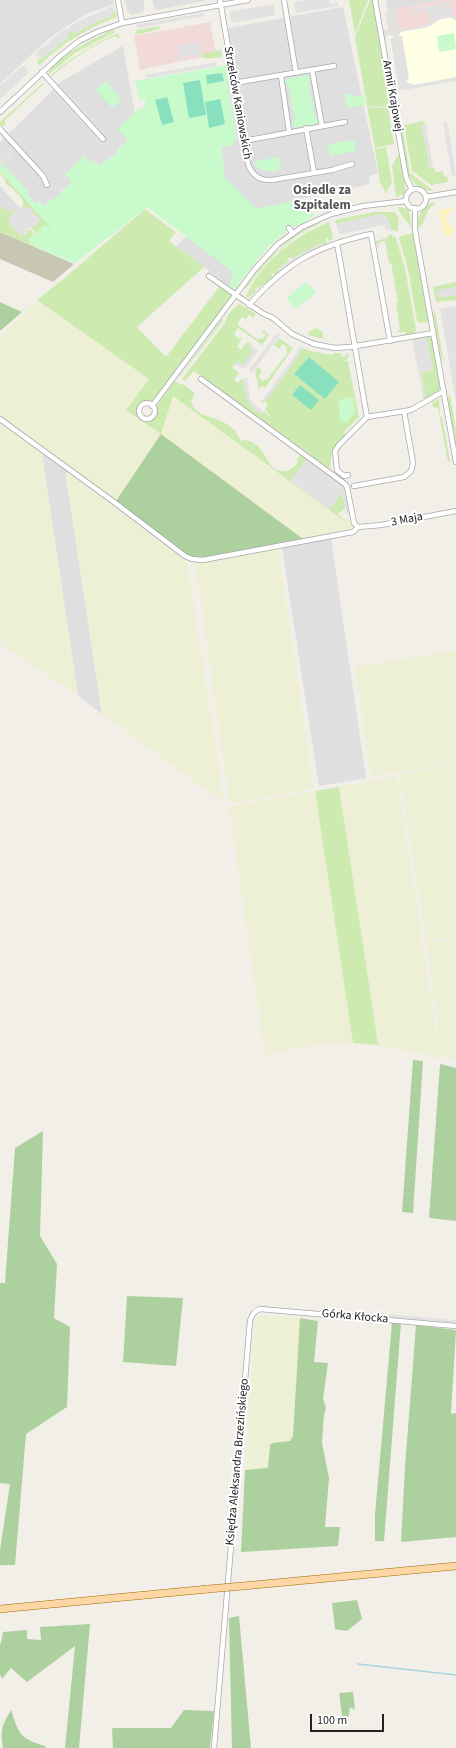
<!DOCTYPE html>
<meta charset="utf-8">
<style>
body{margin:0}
#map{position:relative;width:456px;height:1748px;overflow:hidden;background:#f2efe9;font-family:"Source Sans 3",sans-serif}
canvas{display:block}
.scale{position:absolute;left:310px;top:1714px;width:74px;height:18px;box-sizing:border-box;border:2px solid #222;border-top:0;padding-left:5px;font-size:12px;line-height:14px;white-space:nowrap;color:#222;-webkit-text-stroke:3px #fff;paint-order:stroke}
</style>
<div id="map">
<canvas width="456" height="1748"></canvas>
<div class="scale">100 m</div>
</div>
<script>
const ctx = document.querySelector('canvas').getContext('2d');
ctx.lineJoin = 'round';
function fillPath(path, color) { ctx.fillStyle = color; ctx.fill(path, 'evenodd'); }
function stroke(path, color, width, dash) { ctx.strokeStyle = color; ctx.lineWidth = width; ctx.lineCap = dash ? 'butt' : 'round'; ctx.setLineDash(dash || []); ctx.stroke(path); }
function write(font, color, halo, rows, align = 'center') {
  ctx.font = font + ' "Source Sans 3",sans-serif'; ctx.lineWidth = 4; ctx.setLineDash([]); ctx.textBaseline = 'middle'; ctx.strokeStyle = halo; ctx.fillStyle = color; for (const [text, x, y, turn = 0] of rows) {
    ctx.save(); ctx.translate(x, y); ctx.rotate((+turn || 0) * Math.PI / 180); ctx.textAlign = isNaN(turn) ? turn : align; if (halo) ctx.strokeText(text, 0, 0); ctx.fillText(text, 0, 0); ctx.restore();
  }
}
fillPath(new Path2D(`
 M2,0H113L114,4L87,14L64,28L47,40L0,84V2Z
 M125,0H143L145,8L143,12L131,15L127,10Z
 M152,0H208L157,10L154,7Z
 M386,0H447L388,10Z
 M343,7L378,174L369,176L370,184L296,200L288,227L229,286L176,246L210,216L225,178L221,147L234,145L233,140L237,139L227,81L230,80L228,65L232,51L228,28Z
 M123,46L135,114L118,129L128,140L117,150L118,152L100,166L91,163L84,156L75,165L72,182L61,191L62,193L45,206L36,204L27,194L29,192L0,161V142L62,81Z
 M0,186L20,208L0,226Z
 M42,454L67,469L66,477L102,714L78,696Z
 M331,538L366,778L319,786L282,548Z`), '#e0dfdf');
fillPath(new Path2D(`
 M447,0H456V17L428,27L388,33V10Z
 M210,22L216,54L140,70L134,36Z`), '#f2dad9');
fillPath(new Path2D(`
 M456,17V81L399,91L388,33L428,27L440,19Z`), '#ffffe5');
fillPath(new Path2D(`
 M0,232L74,264L53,282L0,259Z`), '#c7c7b4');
fillPath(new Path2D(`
 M37,300L149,379L127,409L140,420L161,433L172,396L343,520L351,519L352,527L350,529L303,539L161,434L116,501L0,416V338Z
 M0,423L42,454L78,696L0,643Z
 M67,469L187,559L224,803L102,714L66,477Z
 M278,548L314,788L230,804L195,563Z
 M456,650V762L371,777L355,667Z
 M456,763V937L427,942H426L399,774Z
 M397,776L440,1057L438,1059L423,1054L379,1045L339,787Z
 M315,791L353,1043L314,1045L265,1055L229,807Z
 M456,939V1060L441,1055L427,944Z
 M263,1315L300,1318L293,1436L290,1441L273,1443L268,1468L245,1470L255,1321L257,1317Z`), '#eef0d5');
fillPath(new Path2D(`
 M349,0H368L355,34Z
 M370,0H373L391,106L388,107L367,106L355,37Z
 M115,12L117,17C86,29 64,42 40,65L38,64L37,59H41L69,37V33L71,32L76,33L98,21L111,17L112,13Z
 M159,26L160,29L135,35L137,30Z
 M114,29L115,32L75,53L48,75C51,58 99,36 114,29Z
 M118,33L120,38L115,36C91,46 72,59 52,76L51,75C72,57 93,44 118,33Z
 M221,50L222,57L207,59L203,57L202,54Z
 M43,83L44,84L5,120V126L0,125V122Z
 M367,107L388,108L394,144L375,148Z
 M423,121L426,124L422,126L430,169L435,168V172L443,171L444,177L447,176L448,182L431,185L412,171L404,125Z
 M402,126L410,173L434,191C403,192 404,152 400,129Z
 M386,147L392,183L386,193L380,183L375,149Z
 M398,155C402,163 408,186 404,194L396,197L392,166Z
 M0,171L51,228L49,229L45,225L36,233L31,228L40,220L32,216L28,207L26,209L23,205V200L11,187H9L5,182V179L0,174Z
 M436,202L435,204L429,209L421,227L418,228C416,215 423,204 436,202Z
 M0,205L8,213L12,209L15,212L9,217L11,220L8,222L21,236L23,234L25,235L30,229L34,234L28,240L31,245L0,232Z
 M398,207L405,208L409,210L412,228L400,213Z
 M145,209L176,232L169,241L204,267L137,327L166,357L219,287L231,295V297L153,400L140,405C134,415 142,424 153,419L156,413L157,405L175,381L181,385L183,384L195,393L191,401C196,416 207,415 219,420C224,422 228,425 233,428L231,431L234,429L241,441L246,440L254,443L253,446L256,444C268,454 270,479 291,469C296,466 298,464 297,459L301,454L319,467L316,466L300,488L310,495L325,473L323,471L339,481L336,480L345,487L346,491L342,492L346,513H350L346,514L345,508L338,514L343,519H351L343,520L173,396L161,434L126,410L149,379L37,300L61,281Z
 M374,212H395C400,218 399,224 397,232L390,229L388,219L383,214L336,224L335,220Z
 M320,221V223C288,238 267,260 246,289L245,288C266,259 288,237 320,221Z
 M329,222L333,237L332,240L329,241L328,238L325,239L327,244L324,245L322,243L292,259L290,257L288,259L289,261L278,269L279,273L276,276L273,273L271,274L274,278L255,290L256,292L248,298L246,296C261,262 295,236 329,222Z
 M413,233L429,322L421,323L417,321L408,269L399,238L400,236Z
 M390,234L396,238L405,269L416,329L415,333L406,335L405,332H398V336L397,331L400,330L396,303L398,302L391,263H389L385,241L378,243L379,247H377L376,241L387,238Z
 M456,282V300L436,302L433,287Z
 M240,304L256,314L253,318L249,314L246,319L242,317L237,324L258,340L260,338L262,339L266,335L262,332L263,330L269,335L262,345L238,328L234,334L239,339L241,337L242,338L237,347L241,350L246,343L248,342L250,343L248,346L253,351L243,365L237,361L232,367L239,373L234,380L238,383L241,379L243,380L246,378L247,380L243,381L251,402L261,414L264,411L269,416L270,415L265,410L268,404L264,401L262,404L261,401L263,399L265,401L298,356L296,354L299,355L302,348L310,351L333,355L334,353H341V357L346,356V353H348V359L343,361H348L359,417L344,432L346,435L332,450L330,469L194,371L185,381L182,379L225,323C227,314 233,308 240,304Z
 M435,311L444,363L440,354L433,315Z
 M223,318V321L179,378V377Z
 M317,328L323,332V339L308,335L310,331Z
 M425,337H429L432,339L441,389L426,399L422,397L425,394L421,372L433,370L427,340L424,341Z
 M279,338L293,348L265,388L262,386L259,390L255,371L258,367L262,371L258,377L263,381L265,379L267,380L288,352L286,350L288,348L283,344L279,349L274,345Z
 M450,395L456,430V447L447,397Z
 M439,399L440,417H442L450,461L448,462L438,408L433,407L432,403Z
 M339,787L378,1043L379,1045L353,1043L315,791Z`), '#cdebb0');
fillPath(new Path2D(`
 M0,302L22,312L0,331Z
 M161,434L303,539L202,558L191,557L183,553L116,501Z
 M413,1060L423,1061L413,1213L402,1212Z
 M440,1064L456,1068V1221L429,1218Z
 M43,1131L40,1236L57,1264L54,1318L70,1327L67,1407L26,1434L15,1565H0V1550L10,1484L0,1483V1283H5L15,1148Z
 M127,1296L183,1298L176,1366L123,1362Z
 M300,1318L318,1321L314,1362L328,1363L323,1399L326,1408L324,1415L322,1443L329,1478L325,1527H340L338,1546L241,1552L245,1470L268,1468L270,1445L273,1443L290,1441L293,1436Z
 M392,1323H401L384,1541H375V1514Z
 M416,1325L456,1330L451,1414L456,1413V1537L401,1542L405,1467Z
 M357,1600L362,1619L347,1631L335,1629L332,1603Z
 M239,1616L251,1748H232L229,1618Z
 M90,1624L79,1748H65L75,1646L27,1682L11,1668L2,1679L0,1674V1644L1,1643L3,1632L27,1630V1639L41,1640L40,1627Z
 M353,1692L355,1710L350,1707L349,1716H342L339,1693Z
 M11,1710C19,1734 19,1738 45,1746L46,1748H3C0,1730 2,1725 11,1710Z
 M184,1710L214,1711L210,1748H113L112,1728H171Z`), '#add19e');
fillPath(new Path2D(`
 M454,208V210L450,211L445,217L447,223L453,228V234L445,236L439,210Z`), '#fff1ba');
fillPath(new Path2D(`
 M454,33L456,49L439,52L437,36Z
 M228,65L230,80L227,81L237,139L234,140V145L221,147L225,178L257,209L298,200L315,215C305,222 294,226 285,233C264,248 250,269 235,290L229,287L233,272L147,207L75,263L31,245L28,240L45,225L49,229L51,228L0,170V161L29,192L27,194L35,204L39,201L45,206L52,199L53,200L72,182L65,174L84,156L91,163L95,160L100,166L118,152L117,150L128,140L118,129L138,109L143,108L145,105V99L139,100L135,81Z
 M307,75L311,79L308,81L315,117L317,118L318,122L315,124L295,128L292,123L295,120L288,84H286L285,81L287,79Z
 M106,81L121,99L112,108L96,90Z
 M349,94L354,97L364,95L365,105L347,108L344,95Z
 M354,140L356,151L330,156L328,144Z
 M278,157L281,169C269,172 260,173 253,162Z
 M306,282L316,293L296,309L286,298Z
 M353,397L355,412L348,421L341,423L338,400Z`), '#c8facc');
fillPath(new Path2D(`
 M222,73L224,81L207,84L206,75Z
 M200,80L206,115L189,118L183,83Z
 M167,97L174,122L162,125L155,100Z
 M220,99L225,124L209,128L205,102Z
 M309,357L339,382L325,399L294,374Z
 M300,385L319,400L311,410L292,395Z`), '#88e0be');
fillPath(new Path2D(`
 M307,0H329L330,4L338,3V6L296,13L294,2Z
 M450,2L452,14L456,16V21L451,17L440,19L428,27L401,32L398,36H402L409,79L406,80L408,83L414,85L456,77V81L399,91L390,38L393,37V36L388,35L385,40L383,29L385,31L389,30L392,27H388L385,11L395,9L398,28L401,30L425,25L429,21L430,18L427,10L412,13L411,9Z
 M273,4L275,15L232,23L229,12Z
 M113,6L115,12L112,13L111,17L98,21L76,33L71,32L69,33V37L41,59L35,54L64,29H67L77,22Z
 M204,13V16L139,28L135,25Z
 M200,42L202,55L185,56L183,59L179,60L177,46Z
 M217,62L216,66L148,78L144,75Z
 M22,66H25L28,69V73L0,99V86Z
 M59,84L105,132L101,136L103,138L97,143L94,140L96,138L52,90Z
 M447,121L456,175L452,176L443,122Z
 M426,125L433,168L430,169L422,126Z
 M0,149L3,153L10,150L16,154L1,168Z
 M23,205L26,209L28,207L34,212L32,216L35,214L40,219L35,226H33L28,230V232L21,236L8,222L11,220L9,217Z
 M383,214L384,217L388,219L392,231L385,229L384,222V225L340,234L338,231L336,224Z
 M323,243L324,245L309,253L279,273L278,269L300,254Z
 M456,287V295L439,298L437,290Z
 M456,306V401L440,309Z
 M277,333L280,335L252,373L249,370Z
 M427,337L424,341L427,340L433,370L421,372L425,394L423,396L412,339Z
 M250,343L258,351L245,369L242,367L241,368L234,364L237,361L243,365L253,351L248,346Z
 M299,347L302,348L299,355L296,354L298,356L266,401L263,399L296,354Z
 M247,380L251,402L264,411L261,414L249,405L251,402L248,403L243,381Z
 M306,459L345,487L342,492L346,491L350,513H346L342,492L329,510L290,481Z
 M338,1310L456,1320V1323L338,1313Z`), '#e2e2e2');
stroke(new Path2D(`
 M358,1664L456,1675`), '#aad3df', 1.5);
const minor = new Path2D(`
 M118,0L122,23
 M220,0L248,164C252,175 260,181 272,180L332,170L352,164
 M284,0L296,73
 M375,0L406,177L412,190
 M312,70L322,126
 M42,72L103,139
 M281,76L289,131
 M234,83L334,66
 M0,112L59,57L79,41L97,32L122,23L248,0
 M306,128L314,172
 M0,129L43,176L47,185
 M244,141L345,122
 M406 199a10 10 0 1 1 20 0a10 10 0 1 1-20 0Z
 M426,197L456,192
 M415,208V230L456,462
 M289,228L292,233
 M337,243L367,417
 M209,276L262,313L273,318L292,334L314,344L335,348L350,347L433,333
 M249,305C286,263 316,246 371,234L390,341
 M201,379L345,484L347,487L354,523L358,527
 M139 411a8 8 0 1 1 16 0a8 8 0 1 1-16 0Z
 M152,406L255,269L278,244L302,227L331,214L363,206L406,201
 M0,419L114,502L185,556L192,559L203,560L353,532L358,527
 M348,475L344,476L337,470L335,451L339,445L367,417L411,410L444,391
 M354,486L404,477L411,471L413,463L404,411
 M358,527L381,525L456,511
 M214,1748L250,1321C252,1315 254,1311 260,1309L456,1326`);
const primary = new Path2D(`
 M243,1586L456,1566
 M0,1609L208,1589`);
stroke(minor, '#a9a9a9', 6);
stroke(primary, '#a06b00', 8);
stroke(minor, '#fff', 4.5);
stroke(primary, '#fcd6a4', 7);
const primaryBridge = new Path2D(`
 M208,1589L243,1586`);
stroke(primaryBridge, '#a06b00', 8, []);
stroke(primaryBridge, '#fcd6a4', 7);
write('12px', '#222', '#fff', [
 ["Armii Krajowej",392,96,80],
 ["Strzelców Kaniowskich",237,103,80],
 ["3 Maja",407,520,-11],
 ["Górka Kłocka",355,1317,5],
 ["Księdza Aleksandra Brzezińskiego",238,1462,-85]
]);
write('bold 13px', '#555', '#fff', [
 ["Osiedle za",322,191],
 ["Szpitalem",322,206]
]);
</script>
